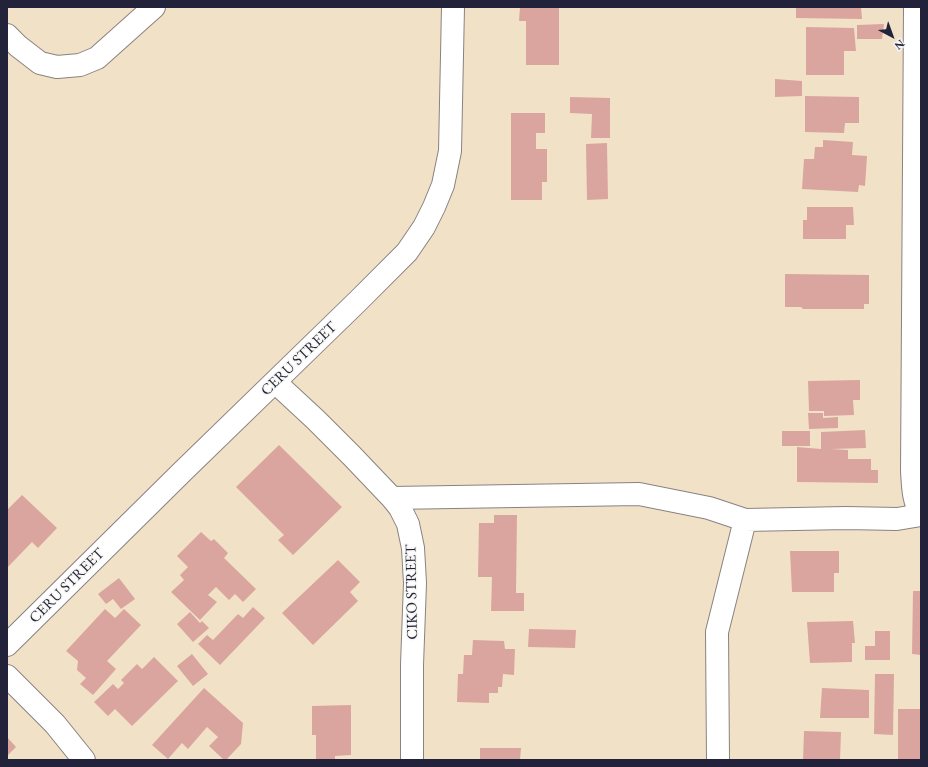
<!DOCTYPE html>
<style>
body{margin:0}
#map{position:relative;width:928px;height:767px;overflow:hidden;background:#f1e2c7;font-family:"EB Garamond",serif}
canvas{display:block}
.frame{position:absolute;inset:0;border:8px solid #22223b;pointer-events:none}
.north{position:absolute;left:872px;top:16px;width:40px;height:40px;-webkit-text-stroke:3px #f6f6f2;paint-order:stroke;rotate:139deg;font-size:11px;font-weight:700;line-height:16px;text-align:center;color:#22223b}
.north::after{content:'';display:block;margin:auto;width:14px;height:18px;background:#22223b;clip-path:polygon(50% 0,100% 100%,50% 72%,0 100%)}
</style>
<div id="map">
<canvas width="928" height="767"></canvas>
<div class="frame"></div>
<div class="north">N</div>
</div>
<script>
const ctx = document.querySelector('canvas').getContext('2d');
ctx.lineJoin = 'round';
function fillPath(path, color) { ctx.fillStyle = color; ctx.fill(path, 'evenodd'); }
function stroke(path, color, width, dash) { ctx.strokeStyle = color; ctx.lineWidth = width; ctx.lineCap = dash ? 'butt' : 'round'; ctx.setLineDash(dash || []); ctx.stroke(path); }
function write(font, color, halo, rows, align = 'center') {
  ctx.font = font + ' "EB Garamond",serif'; ctx.lineWidth = 3; ctx.setLineDash([]); ctx.textBaseline = 'middle'; ctx.strokeStyle = halo; ctx.fillStyle = color; for (const [text, x, y, turn = 0] of rows) {
    ctx.save(); ctx.translate(x, y); ctx.rotate((+turn || 0) * Math.PI / 180); ctx.textAlign = isNaN(turn) ? turn : align; if (halo) ctx.strokeText(text, 0, 0); ctx.fillText(text, 0, 0); ctx.restore();
  }
}
fillPath(new Path2D(`
 M520,7H559V65H526V21H519Z
 M796,7H861L862,19L796,18Z
 M884,24L882,39H857V25Z
 M806,27L854,28L856,51H844V75H806Z
 M775,79L802,81V96L775,97Z
 M805,96L859,97V123H845L844,133L805,132Z
 M570,97L610,98V138H591L592,114L570,113Z
 M511,113H545V133H536V149H547V182H542V200H511Z
 M823,140L853,142L852,155L867,156L865,186L859,185L858,192L802,189L804,159H814L815,147H823Z
 M607,143L608,199L587,200L586,144Z
 M807,207H853L854,225H846V239H803V220H807Z
 M785,274L869,275V304H864V309H803L801,307H785Z
 M860,380V400H853L854,415L824,416V411H809L808,381Z
 M808,413H823V418L838,417V428L809,429Z
 M865,430L866,448L831,449L848,450V459H871V470H878V483L797,482V447L821,449V432Z
 M782,431H810V446H782Z
 M279,445L342,507L293,555L278,540L284,535L236,487Z
 M22,495L57,528L38,548L32,542L7,568V510Z
 M494,515H517L516,593H524V611H491L492,577H478L479,523H494Z
 M201,532L211,541L214,539L228,553L224,558L256,589L243,602L235,594L229,600L216,587L208,595L217,602L200,620L171,592L184,580L180,575L188,567L177,556Z
 M790,551H839V573H834V592H792Z
 M338,560L360,582L350,592L358,601L313,645L282,613Z
 M119,578L135,599L121,609L113,599L106,604L98,594Z
 M913,591H921V655L912,654Z
 M253,607L265,618L220,665L198,644L207,635L213,640L238,614L243,618Z
 M105,609L115,618L124,609L141,625L107,661L116,669L93,695L80,684L86,678L77,670L78,661L66,651Z
 M190,612L200,623L202,621L209,628L193,642L177,624Z
 M853,621L855,643H852V662L810,663L807,622Z
 M529,629L576,630L575,648L528,647Z
 M875,631H890V660H865V646H875Z
 M473,640L504,641L505,649H515L514,675L503,674L502,687H498V693H489V703L457,702L458,674H463L464,655H472Z
 M192,654L208,674L193,686L177,666Z
 M154,657L178,681L132,726L115,709L108,716L94,702L113,684L118,689L124,683L121,680L137,664L142,669Z
 M875,674H894L893,735L874,734Z
 M204,688L243,723L241,744L226,760H224L209,746L218,737L207,727L188,749L182,743L168,759L152,745Z
 M822,688L869,690V718H820Z
 M351,705V755L335,756V760H316V735H312V706Z
 M898,709H921V760H898Z
 M804,731L841,732L840,760H803Z
 M7,737L16,747L7,756Z
 M480,748H521L520,760H480Z`), '#daa59e');
const minor = new Path2D(`
 M915,7L912,471C913,487 913,500 921,514
 M7,35L18,46L40,63L57,67L80,65L97,58L154,7
 M275,382L316,420L352,456L392,498L400,508L408,524L413,548L415,583L412,665V760
 M392,498L639,494L709,508L745,520L846,518L897,519L921,515
 M7,645L183,471L358,301L407,252L424,227L434,207L443,185L450,151L453,7
 M7,676L55,724L84,760
 M718,760L717,632L745,520`);
stroke(minor, '#8a8281', 24);
stroke(minor, '#fff', 22);
write('15px', '#22223b', '#f6f6f2', [
 ["CERU STREET",299,359,-44],
 ["CERU STREET",67,586,-45],
 ["CIKO STREET",412,592,-91]
]);
</script>
